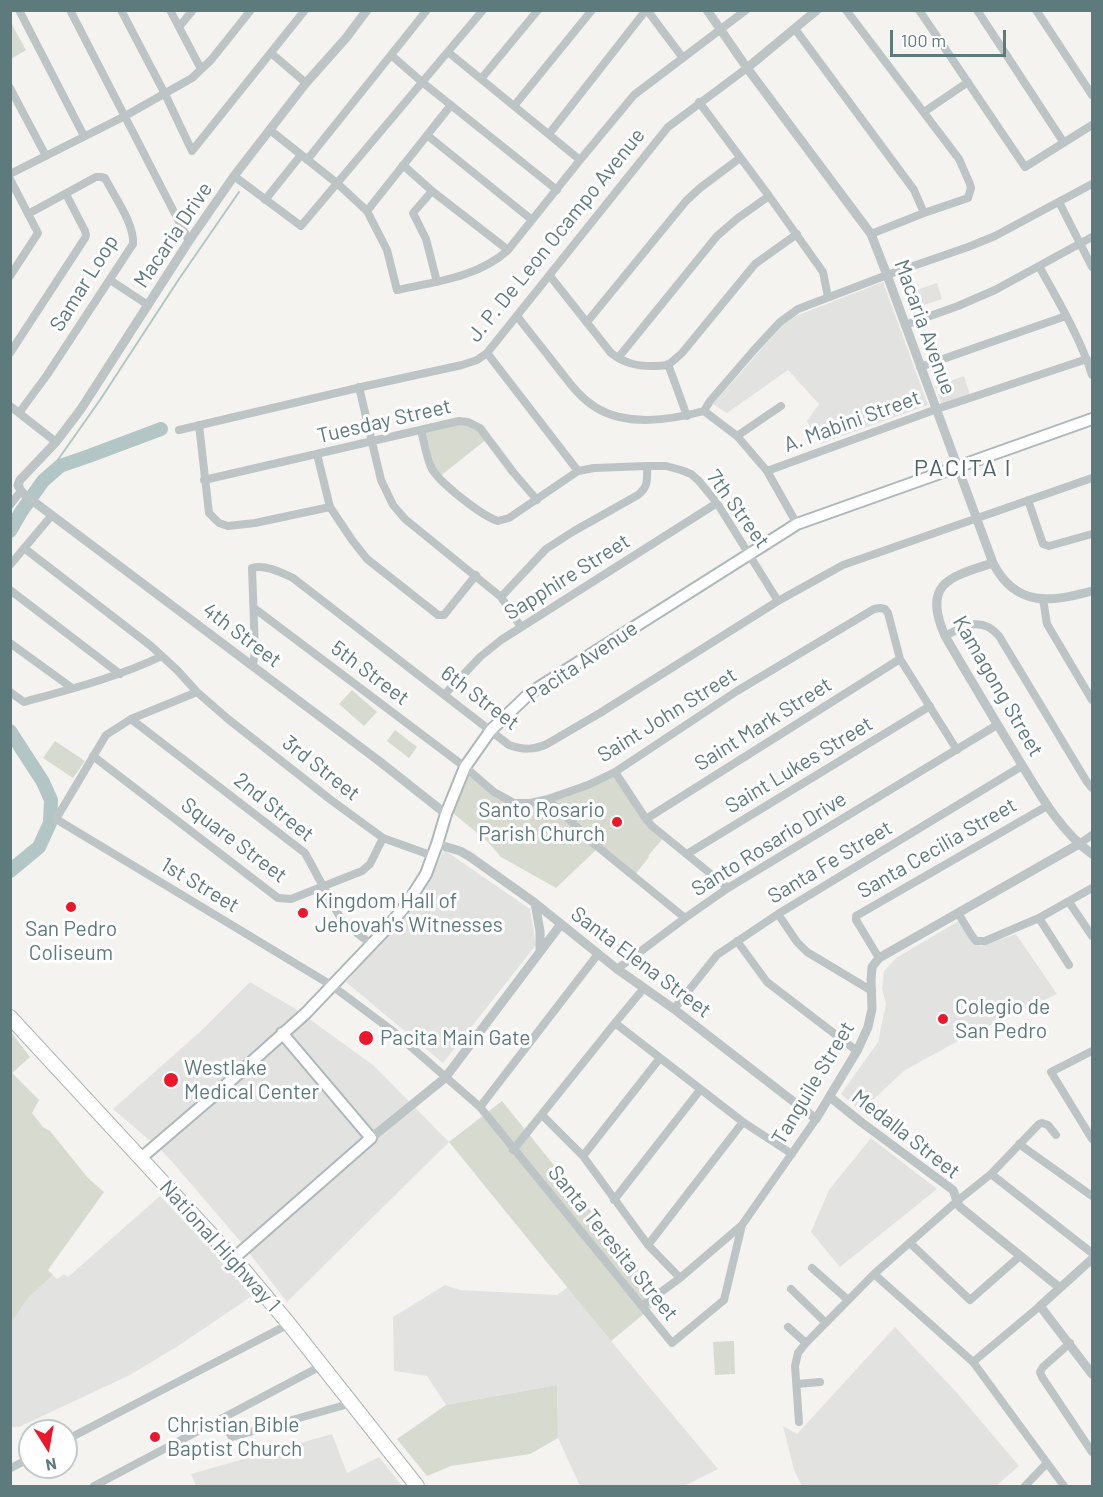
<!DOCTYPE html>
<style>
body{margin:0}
#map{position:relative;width:1103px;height:1497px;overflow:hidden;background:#f4f3f0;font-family:Barlow,sans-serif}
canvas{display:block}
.frame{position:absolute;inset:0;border:12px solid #5d7a7d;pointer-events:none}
.north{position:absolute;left:18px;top:1419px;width:60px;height:60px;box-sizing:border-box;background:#fff;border:2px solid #becacb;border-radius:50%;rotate:169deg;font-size:16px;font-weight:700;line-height:24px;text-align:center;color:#5d7a7d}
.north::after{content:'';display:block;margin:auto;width:21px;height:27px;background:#ed172c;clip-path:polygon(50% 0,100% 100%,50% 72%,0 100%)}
.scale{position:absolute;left:890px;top:30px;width:116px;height:27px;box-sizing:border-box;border:3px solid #5d7a7d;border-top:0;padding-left:8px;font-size:18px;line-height:21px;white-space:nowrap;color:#5d7a7d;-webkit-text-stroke:4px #fff;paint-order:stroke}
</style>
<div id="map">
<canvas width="1103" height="1497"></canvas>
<div class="frame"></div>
<div class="north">N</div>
<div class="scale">100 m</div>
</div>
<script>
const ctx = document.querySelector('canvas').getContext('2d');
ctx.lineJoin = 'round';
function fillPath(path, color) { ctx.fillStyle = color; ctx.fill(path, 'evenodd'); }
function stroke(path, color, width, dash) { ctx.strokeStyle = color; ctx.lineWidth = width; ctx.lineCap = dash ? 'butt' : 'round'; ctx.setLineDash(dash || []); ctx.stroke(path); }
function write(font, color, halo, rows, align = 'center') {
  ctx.font = font + ' Barlow,sans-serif'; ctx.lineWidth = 6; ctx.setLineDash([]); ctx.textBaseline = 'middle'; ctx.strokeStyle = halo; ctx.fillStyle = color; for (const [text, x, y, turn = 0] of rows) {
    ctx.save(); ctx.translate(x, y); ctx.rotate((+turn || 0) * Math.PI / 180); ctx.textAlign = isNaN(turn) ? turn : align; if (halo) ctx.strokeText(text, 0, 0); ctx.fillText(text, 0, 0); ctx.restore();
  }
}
fillPath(new Path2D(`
 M883,282L928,405L820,444L807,421L819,404L788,370L727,413L713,404L788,319Z
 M937,283L942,299L912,309L907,293Z
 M964,376L970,395L942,405L935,386Z
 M444,850L530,909L536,945L443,1063L346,982L407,913L423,892Z
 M962,919L980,946L1016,934L1057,994L971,1034L905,1070L861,1111L841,1094L878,1042L886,1004L882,989L884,971L896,958Z
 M250,982L294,1008L373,1065L449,1142L287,1302L240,1241L174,1164L162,1151L113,1109L203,1029Z
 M871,1138L937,1189L840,1267L811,1232L829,1190Z
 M160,1196L224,1263L252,1296L178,1346L130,1375L19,1427H11V1323L28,1298L53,1275L57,1279L64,1274L68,1277Z
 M445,1285L460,1290L557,1295L568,1287L611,1341L718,1469L684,1486H580L558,1438L557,1385L446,1405L427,1376L394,1371L393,1317Z
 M895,1327L958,1394L1019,1466L996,1486H802L794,1470L783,1426L797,1434Z
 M332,1434L347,1473L379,1457L402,1486H196L191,1474Z`), '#e2e3e1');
fillPath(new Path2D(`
 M10,21L26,50L11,59L10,58Z
 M468,422L487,439L439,477L432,468L421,430Z
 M352,690L377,712L364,726L339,704Z
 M395,730L417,747L409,758L387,741Z
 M55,741L85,761L73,778L43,758Z
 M466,768L514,804L548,799L597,849L556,888L501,857L488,842L453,813C459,798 461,783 466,768Z
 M614,776L664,837L648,856L649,857L634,876L550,799Z
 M11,1032L30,1057L12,1073L39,1100L32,1113L43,1127L50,1131L88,1178L104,1192L48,1270L53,1275L28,1298L11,1323Z
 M502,1101L662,1299L611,1341L449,1142Z
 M734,1341L735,1374L715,1375L713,1342Z
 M557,1385L558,1438L530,1454L451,1466L427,1476L397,1439L446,1405Z`), '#d6dacf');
stroke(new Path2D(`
 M43,481L100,400L179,279L239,192`), '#b2c6c5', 2);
stroke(new Path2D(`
 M10,531L21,512L43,481L60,466L89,456L161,429
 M10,731L43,782L51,800L50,823L39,847L10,871`), '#b2c6c5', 14);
const secondary = new Path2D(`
 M141,1158L218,1092L306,1013L387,928L407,904L426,874L437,844L446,814L465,767L491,730L530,693L797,524L1092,419
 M234,1258L371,1138L282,1033`);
const trunk = new Path2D(`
 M10,1017L243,1269L289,1324L417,1486`);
stroke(secondary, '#aeb8ba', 14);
stroke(trunk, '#afb6b7', 16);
stroke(new Path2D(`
 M19,10L84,136
 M70,10L189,241
 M121,10L165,94L192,151L305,10
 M170,10L201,69
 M647,10L683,58
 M846,10L959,159L970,184L971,188L968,198L924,213L871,234
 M919,10L1025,167L1092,125
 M977,10L1064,143
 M1036,10L1092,95
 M179,27L193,10
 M795,29L914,190L924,213
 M448,52L580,160
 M271,53L306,83
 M391,55L422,82L557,190
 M481,79L538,10
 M10,88L46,156
 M699,102L769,196L823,272L828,297
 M514,106L592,10
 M924,112L968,82
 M270,130L338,184L367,211L387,250L397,290C435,282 479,277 508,250L580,160L634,95L746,10
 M549,134L646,10
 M427,135L532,220
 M307,160L427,10
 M403,165L432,191L508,250
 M10,174L125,116L192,78L211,60L251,10
 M234,176L301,226L483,10
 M10,179L38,233L10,276
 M432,191L413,213L426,239L437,282
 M265,200L301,155
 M1059,202L1092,267
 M367,211L451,105
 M1039,266C1058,301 1080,337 1092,375
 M550,276L611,353C624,363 636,366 652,366C657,366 662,366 667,365C672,363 677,357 682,353L755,264L797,234
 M110,280L148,305
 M517,316C530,333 544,350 557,367C569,382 579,397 595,407C627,427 670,420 704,411
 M587,322L686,201L700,188L740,158
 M905,325L958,306L995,290L1092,237
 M10,353L85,238L86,235L85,231L66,194
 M487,353L578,471
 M618,358L717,236L738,218L769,196
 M668,364L687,416
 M920,367L1066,316
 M359,387L381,480L393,505L405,519L501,597L521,627
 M10,406L56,442
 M704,411L710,401L754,350L780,322L798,309L887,275L968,247L995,236L1092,184
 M704,411L737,436L767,471L797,524
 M19,413L47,375L133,244C135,225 114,196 105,178L101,177H96L28,214
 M199,425L209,513L219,523L228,526L255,523L330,507
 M179,430L366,386L462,365L477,360L487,353L668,127L747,68
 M421,430C424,442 426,456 431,467C438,482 482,516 498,521L509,518L578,471L594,468L647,466H666L681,470L691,474L699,481L717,503L778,601
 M737,436L781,406
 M317,454L330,507L352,540L367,559L438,615H444L476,575
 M767,471L937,409L1087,359
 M204,480L459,421L468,422L480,428L513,472L537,500
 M1028,500L1043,544L1049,546L1092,534
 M10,505L21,491
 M24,548L151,646L177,670L197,692L228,719L331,800L383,838L433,856
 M10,565L52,515
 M10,590L120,674
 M501,597L546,549L574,531L638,495C649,486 647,479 647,466
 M1043,599L1047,624L1092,700
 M254,608L465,767L494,792L514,803H530L548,799L588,785L615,772L737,691L874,609L880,608L885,609L888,613L900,659L957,750
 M945,636C966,625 982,616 999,636L1087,782L1092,788
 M10,643L72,688
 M253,665L255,651L252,568C265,564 282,573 293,578L509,745C523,750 534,750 547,744L600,713L778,601L843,565L1092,478
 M10,692L24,702C71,689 118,677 162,656
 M197,692L131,719L106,735L56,819L331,985L394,1032L480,1107L672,1343L724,1300L742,1225
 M445,694L480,657L501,640L717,503
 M131,719L305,853L337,912L343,922L371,944
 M93,756L278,898L291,899L362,871L370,864L383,838
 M615,772L646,819L652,826L728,888
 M548,799L593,843L685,918
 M646,819L900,659
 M1079,844L1092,835
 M687,854L930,706
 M1069,902L1092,936
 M958,913L972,936L976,941H985L1039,918L1092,888
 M778,914L797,942L807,952L872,991
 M1039,918L1069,965
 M737,941L767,982L857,1051
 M879,958L856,920V916L1047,806
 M617,969L685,918L728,888L997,725
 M674,1009L717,955L778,914L1022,766
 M615,1023L743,1122L792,1154
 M1092,1051L1051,1072L1092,1139
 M480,1107L598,954
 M542,1115L583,1156L648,1245L680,1278
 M1019,1144L1092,1196
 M513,1150L615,1023L644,988
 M583,1156L660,1058
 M991,1174L1092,1253
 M614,1200L700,1090
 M910,1243L970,1300L1020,1256
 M648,1245L743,1122
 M812,1268L848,1300
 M874,1274L973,1362L1064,1486
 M791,1289L826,1323
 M642,1306L680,1278L742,1225L816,1119
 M788,1327L806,1343
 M1070,1343L1043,1367L1040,1372L1042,1377L1092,1452
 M973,1362L1040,1306
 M797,1384L820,1382
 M220,1419L232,1437L352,1403
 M799,1422L795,1366L798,1353L805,1344L874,1274L956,1202L991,1174L1039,1124L1042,1123L1048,1125L1056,1135
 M66,1440L289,1324
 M11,1468L30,1458
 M94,1486L321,1366
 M1025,1486L1047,1463`), '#bcc4c5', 8);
stroke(new Path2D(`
 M367,10L346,38L306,83L234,176L189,241L81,409L56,442L20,480L18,485L21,491L25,495L379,761L446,814
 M707,10L747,68L871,234L887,275L993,563C1016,608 1051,602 1092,591
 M747,68L817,10
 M993,563C949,577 922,583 945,636C969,677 994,719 1019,760C1039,793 1060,831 1092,854
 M437,844L460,851L469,856L535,903L617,969L674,1009L816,1119L857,1051L868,1027L872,1009L871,980L872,967L879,958L1079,844
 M535,903L540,931V951
 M830,1097L861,1122L953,1190C956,1196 956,1202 960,1207L1060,1288
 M371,1138L445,1078L561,924
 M1092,1259L1040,1306L1092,1374`), '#bcc4c5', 9);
stroke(secondary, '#fff', 10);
stroke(trunk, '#fff', 14);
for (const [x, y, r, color] of [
 [617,822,6,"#ed172c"],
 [71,907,6,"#ed172c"],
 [303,913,6,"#ed172c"],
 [943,1019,6,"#ed172c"],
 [366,1038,8,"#ed172c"],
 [171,1080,8,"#ed172c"],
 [155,1437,6,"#ed172c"]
]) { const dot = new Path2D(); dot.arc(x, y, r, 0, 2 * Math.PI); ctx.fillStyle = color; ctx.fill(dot); stroke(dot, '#fff', 2); }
write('21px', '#5d7a7d', '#fff', [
 ["Macaria Drive",173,235,-56],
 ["J. P. De Leon Ocampo Avenue",556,235,-51],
 ["Samar Loop",84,283,-58],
 ["Macaria Avenue",925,327,70],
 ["Tuesday Street",384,421,-13],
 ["A. Mabini Street",852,421,-20],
 ["7th Street",738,509,54],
 ["Sapphire Street",567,577,-32],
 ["4th Street",242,635,37],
 ["Pacita Avenue",582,662,-34],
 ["5th Street",370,673,37],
 ["Kamagong Street",998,686,60],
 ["6th Street",480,698,37],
 ["Saint John Street",667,715,-32],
 ["Saint Mark Street",763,724,-32],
 ["Saint Lukes Street",799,765,-31],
 ["3rd Street",321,768,38],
 ["2nd Street",274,807,39],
 ["Square Street",234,840,37],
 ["Santo Rosario Drive",769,844,-32],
 ["Santa Cecilia Street",937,848,-30],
 ["Santa Fe Street",830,862,-31],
 ["1st Street",200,885,31],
 ["Santa Elena Street",641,962,37],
 ["Tanguile Street",813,1083,-59],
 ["Medalla Street",906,1134,38],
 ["Santa Teresita Street",613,1243,51],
 ["National Highway 1",220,1246,48]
]);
write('21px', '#5d7a7d', '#fff', [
 ["Santo Rosario",605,810,"right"],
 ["Parish Church",605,834,"right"],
 ["Kingdom Hall of",315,901],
 ["Jehovah's Witnesses",315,925],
 ["San Pedro",71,929,"center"],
 ["Coliseum",71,953,"center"],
 ["Colegio de",955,1007],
 ["San Pedro",955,1031],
 ["Pacita Main Gate",380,1038],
 ["Westlake",184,1068],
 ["Medical Center",184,1092],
 ["Christian Bible",167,1425],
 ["Baptist Church",167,1449]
], 'left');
ctx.letterSpacing = '1.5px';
write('24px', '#506567', '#fff', [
 ["PACITA I",963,468]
]);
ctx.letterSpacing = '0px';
</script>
